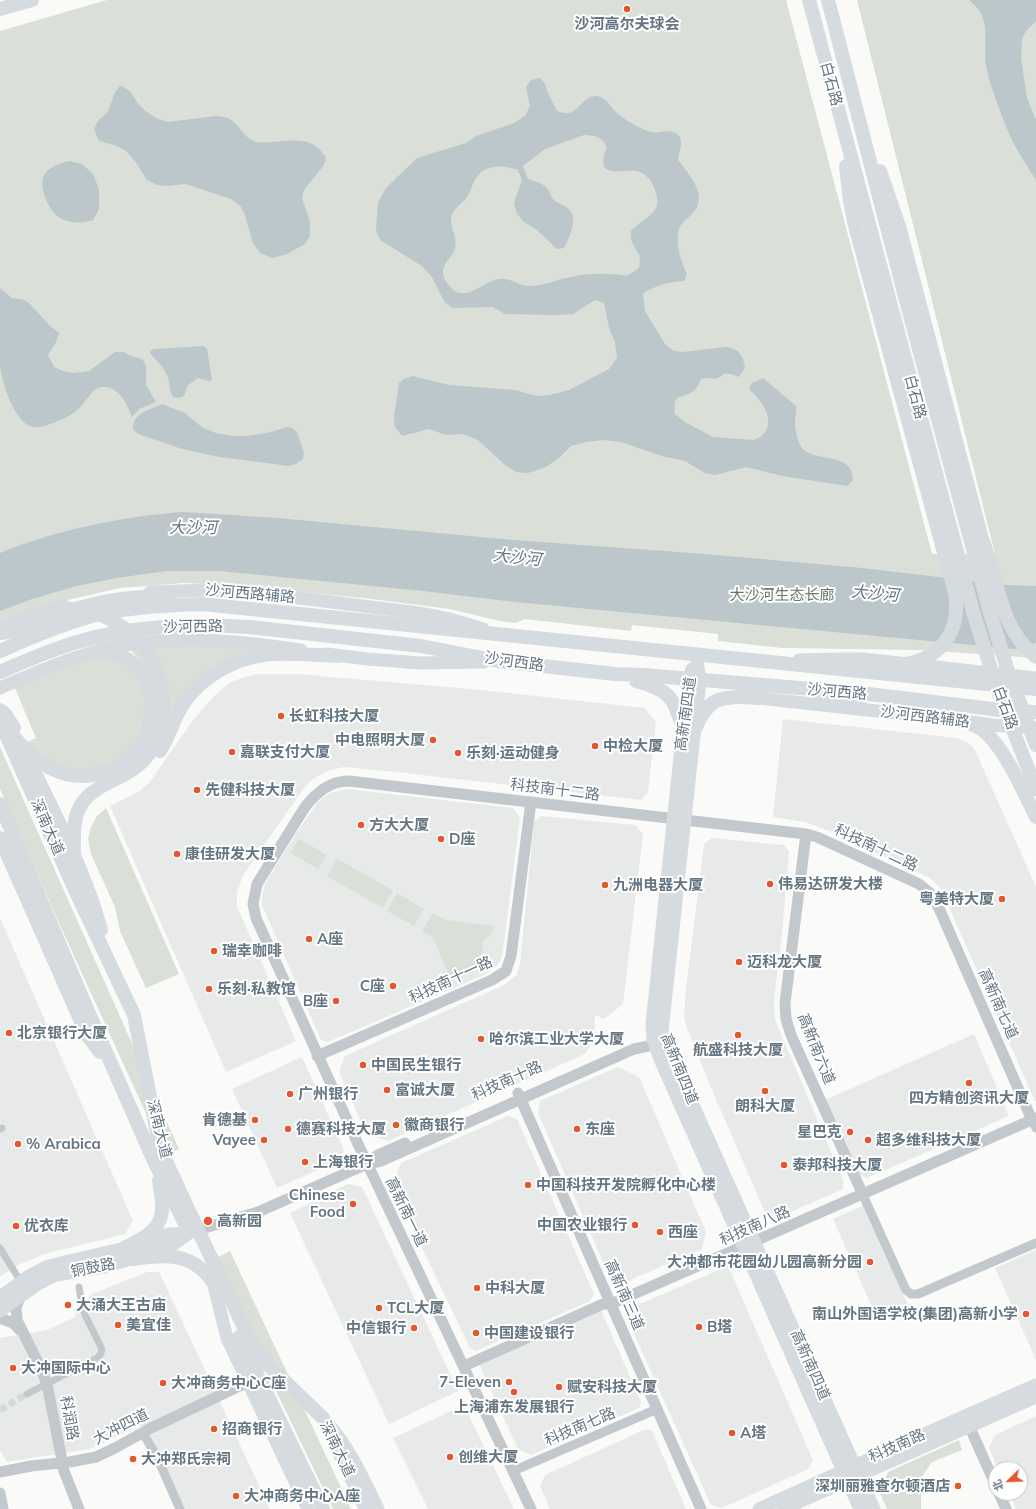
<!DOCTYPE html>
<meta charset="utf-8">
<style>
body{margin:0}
#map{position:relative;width:1036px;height:1509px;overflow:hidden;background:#fafaf8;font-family:Mulish,"Noto Sans SC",sans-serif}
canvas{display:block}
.north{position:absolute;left:988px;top:1461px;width:40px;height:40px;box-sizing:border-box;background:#fff;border:1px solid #c1c8cd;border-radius:50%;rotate:247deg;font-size:11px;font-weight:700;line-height:16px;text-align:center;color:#657683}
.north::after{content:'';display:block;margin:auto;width:14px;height:18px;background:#e4572e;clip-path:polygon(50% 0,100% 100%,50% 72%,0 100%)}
</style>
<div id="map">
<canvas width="1036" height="1509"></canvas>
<div class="north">北</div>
</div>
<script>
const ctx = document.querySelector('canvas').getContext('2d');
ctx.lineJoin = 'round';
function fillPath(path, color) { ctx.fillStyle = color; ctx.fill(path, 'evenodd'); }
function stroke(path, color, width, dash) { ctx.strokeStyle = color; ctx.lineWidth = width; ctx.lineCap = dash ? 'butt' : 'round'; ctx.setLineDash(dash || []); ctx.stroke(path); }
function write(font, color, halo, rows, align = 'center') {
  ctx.font = font + ' Mulish,"Noto Sans SC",sans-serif'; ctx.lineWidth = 4; ctx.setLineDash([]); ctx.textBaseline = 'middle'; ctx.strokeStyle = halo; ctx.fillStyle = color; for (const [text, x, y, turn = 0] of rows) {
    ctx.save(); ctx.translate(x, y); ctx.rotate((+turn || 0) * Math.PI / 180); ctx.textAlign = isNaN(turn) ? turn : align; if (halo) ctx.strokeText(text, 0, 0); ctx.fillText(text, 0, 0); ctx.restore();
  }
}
fillPath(new Path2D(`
 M257,674H297L482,690L645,708L656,722L648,792L641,800L387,771L344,767L327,771L313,779L304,788L246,871L242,878L237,892V906L296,1041L226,1072L110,806L140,791L149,783L193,720L216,694L231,682L245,677Z
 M783,719L957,738L967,742L974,748L1036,887V1101H1035L941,889L930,878L832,832L805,822L773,817Z
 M346,789L513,808L520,818L503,950L501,959L497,966L484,975L328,1042L321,1040L262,905V897L265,884L297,832L318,802L330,793Z
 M541,816L635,825L643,834L623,1004L604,1019L595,1015L594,1039L585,1054L388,1141L367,1135L339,1072L345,1056L493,990L504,985L516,976L520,964L534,822Z
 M712,838L784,845L789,852L782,934L774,999L775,1020L843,1180V1189L779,1217L765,1212L708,1081L686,1025L684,1016L686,989L704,844Z
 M0,918L133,1221L125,1234L44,1254L18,1265L0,1277Z
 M974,1034L1009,1116L867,1178L857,1174L825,1100Z
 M302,1057L344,1150L338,1161L277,1188L232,1089Z
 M618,1067L639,1077L706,1232L702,1249L621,1284L611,1280L538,1113L540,1101Z
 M508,1116L517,1119L594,1294L590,1301L476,1351L470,1348L392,1185L401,1163Z
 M348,1184L362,1187L458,1391L389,1424L290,1213Z
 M864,1205L908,1305L877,1318L833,1219Z
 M1036,1250V1360L995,1268Z
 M728,1266L813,1460L808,1469L722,1508L711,1505L630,1325L635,1306Z
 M147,1272H159L270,1509H183L142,1427L139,1426L89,1449L7,1462L0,1450V1338L47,1330L73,1318L76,1315L75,1310L85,1305L90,1295Z
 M601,1310L641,1402L639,1408L531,1455L518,1449L479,1364Z
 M464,1405L514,1509H428L393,1438Z
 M1036,1416V1509H1016L1009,1493H1020V1469H998L989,1448L995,1435Z
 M646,1429L652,1431L686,1509H550L540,1486L545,1475Z`), '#e8e9e9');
fillPath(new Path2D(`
 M107,0H786L932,554H995L857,0H1036V658L920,650L782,648L718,641V634L632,625L631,631L525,619L515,623L500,621L449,609L372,599L233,585L183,583L120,588L59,602L0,622V31Z
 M151,645L276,647L236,656L155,736L154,683L146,668L129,648Z
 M93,657H107L126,663L142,687L145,716L135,744L117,763L80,773L53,764L25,743L36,738L14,686Z
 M0,747L179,1149L165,1155L59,923L0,789Z
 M106,808L179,974L146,988L120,931L115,907L91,854L88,839L91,827L97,816Z
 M299,839L327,855L318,869L291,853Z
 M337,859L393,890L383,908L327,876Z
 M397,893L424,909L414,926L387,911Z
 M433,913L446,920L494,926L492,932L483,942L482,961L480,965L468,968L458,976L451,979L433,938L422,931Z
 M230,1251L351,1509H333L213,1260Z
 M959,1440L962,1450L932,1462L921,1478V1509H887L879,1491L888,1472Z`), '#dadfd7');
fillPath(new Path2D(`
 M969,0H1036V21L1026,31L1022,39L1021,58L1027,98L1036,120V180C1026,164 1014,147 1007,129C1003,120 1000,110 996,100C992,89 988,77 986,65C983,39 993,19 969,0Z
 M540,78L545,84L547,91L557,111C560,112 563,113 566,113C578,114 583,95 597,96C607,98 611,108 618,114C626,121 640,128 650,132C659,134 669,128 677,134C685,140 679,151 678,160C689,175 709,195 693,213C689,217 680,224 679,229C675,244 681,262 687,274L684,281C667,282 658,285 643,293L645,311L665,344L674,351L682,352L727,347L738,351L743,359L745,368L739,377L731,374H724L716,379L709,378L701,379C699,383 697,389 692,392C679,400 673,392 675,414L685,422L713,437L753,440C773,434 771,415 760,401C757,397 753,393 749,389L752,383L763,378L796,406C797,412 795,417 795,424C795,431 798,442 802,448C816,464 852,450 853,480L847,486L782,476L746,467L715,475L705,473L685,461L662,456L621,442L603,440L586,442L571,446L560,457L546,467L528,473L516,472L505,465L478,440L463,434L446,435L429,429L402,436L395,427L394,417L399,383L404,379L413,376L449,385L515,390L536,396L550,395L569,390L609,369L617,358L615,342L609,328L604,303L595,300L573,314L556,315L505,314L493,307L453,308L445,303L432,277L422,266L380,240L376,230L378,203L386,188L417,158L466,143L476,136L514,123L525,116L530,106L526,87L531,80ZM584,135C596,136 601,136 607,147C599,167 603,173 625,171C629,171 633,170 637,171C647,174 652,181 655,190C657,196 659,202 656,208C651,217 638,223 631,231V240L640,257L639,268L627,276C612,273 592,273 576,276C561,278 547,285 532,286C517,287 510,275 495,280C480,284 469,300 453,290C451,288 449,285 447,283C436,266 451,261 455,248C458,238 451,230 451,221C451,209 461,205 467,197C471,191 472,184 476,178C486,164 503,165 518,170L522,180L514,203L517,214L524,222L537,230L557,249L564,248C569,238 579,219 569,209C565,205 558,204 553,199C551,197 551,194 549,191C545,183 536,182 528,179L523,166L545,149Z
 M120,86C132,89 133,98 140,106C147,113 158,120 168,122L216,116C220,116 224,117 228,118C239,123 243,138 256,142C260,143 266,142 271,142C295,141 312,135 326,158L324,165L304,190L302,198L310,222V236L305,244L287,254L272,258L260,253L253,243L245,215L241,207L231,199L186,184L166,186L157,185L147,180L137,164L126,151L117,146L99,141L94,129L98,121L108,112L115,92Z
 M70,161L82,164L93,174L99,189V209L93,220C82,223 73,224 62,219C49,214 35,182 47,171C54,165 61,163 70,161Z
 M0,288L12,298L24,300L30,304L49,325L59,333L56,342L48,355L54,367L63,371L74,373L89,371L115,352H124L133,357L142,359L146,365V385L156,402L139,409L132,417C127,405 122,391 107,387C91,384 86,405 75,412C67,418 43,429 33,427C14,423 2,382 0,365Z
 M203,346L207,349L212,380L209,381L198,378L188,385L184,396L179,398L173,397C169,391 170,385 168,378C165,368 157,361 150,353V351L154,349Z
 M162,404L185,413L203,428L216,433L233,436H246L267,433L288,427L292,428L297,432L304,453L303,459L296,464L289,466L220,457L182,449L138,434L133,429C132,413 150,410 162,404Z
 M184,512L277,518L513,540L705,554L862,568L1006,585L1036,586V643L1015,649L515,602L423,591L220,571H167L116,578L77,586L32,599L0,611V553C56,530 124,516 184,512Z`), '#bbc7cb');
stroke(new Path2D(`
 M0,1410L27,1394`), '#d5d9db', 7, [7, 3.5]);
stroke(new Path2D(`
 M0,1129L2,1128
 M0,1248L21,1282
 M27,1394L97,1358L100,1355L102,1350L100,1345L85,1315L82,1306L79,1287`), '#c3c8cc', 7);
stroke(new Path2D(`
 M1032,1120L1036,1128
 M863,1195L906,1290L911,1294H918L1036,1243
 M143,1433L157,1457L180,1509
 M513,1471L657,1409`), '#c3c8cc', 9);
stroke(new Path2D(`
 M806,834L785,1003L786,1019L791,1035L863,1195
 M317,1056L492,980L506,971L511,956L531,802
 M518,1093L701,1509
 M372,1159L378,1155L405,1143
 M198,1230L258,1212L367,1164L381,1161L634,1049L663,1043
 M22,1294L16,1307L17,1320L42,1371L47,1384L64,1471L79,1509
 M0,1318L13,1323L20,1330
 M464,1366L603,1304H611L1036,1118
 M966,1419L996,1486
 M0,1472L31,1466L70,1462L96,1457L115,1448L151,1428L248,1382
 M0,1493L3,1509
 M999,1493L1006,1509
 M531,1509L358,1144L256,918L253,904L257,884L305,807C317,792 330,781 349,781L806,834L817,837L919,884L930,893L938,906L1032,1120`), '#c3c8cc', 11);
stroke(new Path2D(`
 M150,592L209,590L259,593L419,613L450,619L483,629
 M0,629L29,616L64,606
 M326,654L368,659L420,663L484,662
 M696,655L700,680L662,1031L671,1056L874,1509
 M799,660L843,659H863L1036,678
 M692,669L689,679L683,728L652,1024L653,1039L660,1059L860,1509
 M0,688C30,675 59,662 90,653C159,633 231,639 301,650
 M747,695L758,698L959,720L992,725L1036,728
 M213,1282L227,1338L308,1509
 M0,1297L29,1276L48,1266L121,1249L169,1234L189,1233L198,1230
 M0,1311L38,1284L56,1275L104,1267L164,1249L174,1244L189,1233
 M330,1426C351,1451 364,1480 378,1509
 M759,1509L965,1416L1036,1385
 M783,1509L1036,1397`), '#d6dbdf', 13);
stroke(new Path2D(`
 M809,0L974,615L999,694L1036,789
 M828,0L909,312L989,609L1007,668L1036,745
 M0,9L32,0
 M846,166L850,201L855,226L955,593C961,630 943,657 906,664
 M880,171L899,226L982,539C999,581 999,628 1036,657
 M56,608C73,609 90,609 106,617C117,623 129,631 138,640C165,671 173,720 148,755C130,780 95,781 81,805C72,819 74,839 74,855
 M0,633C22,632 41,620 61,613C96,602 134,594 170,598
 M0,651C30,638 60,625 92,616C127,607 166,605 202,604L1036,689
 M0,672C25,661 50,650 77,642C133,625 191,624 249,627L421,646L498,661L615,674L643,675L860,693L1000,710L1036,712
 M636,681C669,690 673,696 683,728
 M821,695L863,709
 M0,710L5,714L14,728
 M959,720C968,723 977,725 985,732C1005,749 1024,793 1036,817
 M0,721L75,890L134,1015L160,1148L189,1211L250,1340L269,1366L323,1418L366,1509
 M9,731C34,762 64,786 105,772C119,767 131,759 139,747C157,721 155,677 127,659C119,654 110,652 101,650
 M693,735C706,697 720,695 758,698
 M24,751C52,809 84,867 101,930
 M160,751C170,735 174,717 185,701C203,677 233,659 263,655C287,652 313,655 337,656
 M0,804L84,1002L153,1159L187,1228
 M0,838L87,1035L100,1052
 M124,1248C161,1230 167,1222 159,1181
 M133,1259C165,1254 192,1252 213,1282
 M239,1337L323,1509`), '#d6dbdf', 14);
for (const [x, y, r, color] of [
 [627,9,4,"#e4572e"],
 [281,716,4,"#e4572e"],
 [433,740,4,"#e4572e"],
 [595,746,4,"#e4572e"],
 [232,752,4,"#e4572e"],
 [458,753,4,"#e4572e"],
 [197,790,4,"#e4572e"],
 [361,825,4,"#e4572e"],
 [441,839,4,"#e4572e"],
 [177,854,4,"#e4572e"],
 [770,884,4,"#e4572e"],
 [605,885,4,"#e4572e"],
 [1002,899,4,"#e4572e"],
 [309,939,4,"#e4572e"],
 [214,951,4,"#e4572e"],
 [739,962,4,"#e4572e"],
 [393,986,4,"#e4572e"],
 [209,989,4,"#e4572e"],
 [336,1001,4,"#e4572e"],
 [9,1033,4,"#e4572e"],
 [738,1035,4,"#e4572e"],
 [481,1039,4,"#e4572e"],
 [363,1065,4,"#e4572e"],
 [969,1083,4,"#e4572e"],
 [387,1090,4,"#e4572e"],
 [765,1091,4,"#e4572e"],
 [290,1094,4,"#e4572e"],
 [255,1120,4,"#e4572e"],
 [396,1125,4,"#e4572e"],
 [288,1129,4,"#e4572e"],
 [577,1129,4,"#e4572e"],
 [850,1132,4,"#e4572e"],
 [264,1140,4,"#e4572e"],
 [868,1140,4,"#e4572e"],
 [18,1144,4,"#e4572e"],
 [305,1162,4,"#e4572e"],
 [784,1165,4,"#e4572e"],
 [528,1185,4,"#e4572e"],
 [353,1204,4,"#e4572e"],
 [208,1221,5,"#e4572e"],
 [635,1225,4,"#e4572e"],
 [16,1226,4,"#e4572e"],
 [660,1232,4,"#e4572e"],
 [870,1262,4,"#e4572e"],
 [477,1288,4,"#e4572e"],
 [68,1305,4,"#e4572e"],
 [379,1308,4,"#e4572e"],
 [1026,1314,4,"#e4572e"],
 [118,1325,4,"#e4572e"],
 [699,1327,4,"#e4572e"],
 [414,1328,4,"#e4572e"],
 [476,1333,4,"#e4572e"],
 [13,1368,4,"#e4572e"],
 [509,1382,4,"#e4572e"],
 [163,1383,4,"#e4572e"],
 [559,1387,4,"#e4572e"],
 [514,1392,4,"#e4572e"],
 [214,1429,4,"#e4572e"],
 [732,1433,4,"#e4572e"],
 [450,1457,4,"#e4572e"],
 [133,1459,4,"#e4572e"],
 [958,1486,4,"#e4572e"],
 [236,1496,4,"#e4572e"]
]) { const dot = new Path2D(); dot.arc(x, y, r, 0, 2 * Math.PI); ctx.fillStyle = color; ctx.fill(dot); stroke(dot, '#fff', 1.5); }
write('bold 15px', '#657683', '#fff', [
 ["沙河高尔夫球会",627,24,"center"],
 ["长虹科技大厦",289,716],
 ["中电照明大厦",425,740,"right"],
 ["中检大厦",603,746],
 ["嘉联支付大厦",240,752],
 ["乐刻·运动健身",466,753],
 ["先健科技大厦",205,790],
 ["方大大厦",369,825],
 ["D座",449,839],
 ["康佳研发大厦",185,854],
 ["伟易达研发大楼",778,884],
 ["九洲电器大厦",613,885],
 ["粤美特大厦",994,899,"right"],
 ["A座",317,939],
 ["瑞幸咖啡",222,951],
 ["迈科龙大厦",747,962],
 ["C座",385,986,"right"],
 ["乐刻·私教馆",217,989],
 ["B座",328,1001,"right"],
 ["北京银行大厦",17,1033],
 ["哈尔滨工业大学大厦",489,1039],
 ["航盛科技大厦",738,1050,"center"],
 ["中国民生银行",371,1065],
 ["富诚大厦",395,1090],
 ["广州银行",298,1094],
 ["四方精创资讯大厦",969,1098,"center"],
 ["朗科大厦",765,1106,"center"],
 ["肯德基",247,1120,"right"],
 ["徽商银行",404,1125],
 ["德赛科技大厦",296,1129],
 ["东座",585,1129],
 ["星巴克",842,1132,"right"],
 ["Vayee",256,1140,"right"],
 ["超多维科技大厦",876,1140],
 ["% Arabica",26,1144],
 ["上海银行",313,1162],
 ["泰邦科技大厦",792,1165],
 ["中国科技开发院孵化中心楼",536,1185],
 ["Chinese",345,1195,"right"],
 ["Food",345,1212,"right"],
 ["高新园",217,1221],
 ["中国农业银行",627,1225,"right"],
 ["优衣库",24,1226],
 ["西座",668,1232],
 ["大冲都市花园幼儿园高新分园",862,1262,"right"],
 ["中科大厦",485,1288],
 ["大涌大王古庙",76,1305],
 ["TCL大厦",387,1308],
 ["南山外国语学校(集团)高新小学",1018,1314,"right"],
 ["美宜佳",126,1325],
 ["B塔",707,1327],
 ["中信银行",406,1328,"right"],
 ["中国建设银行",484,1333],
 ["大冲国际中心",21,1368],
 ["7-Eleven",501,1382,"right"],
 ["大冲商务中心C座",171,1383],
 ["赋安科技大厦",567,1387],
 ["上海浦东发展银行",514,1407,"center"],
 ["招商银行",222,1429],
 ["A塔",740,1433],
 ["创维大厦",458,1457],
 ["大冲郑氏宗祠",141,1459],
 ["深圳丽雅查尔顿酒店",950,1486,"right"],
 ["大冲商务中心A座",244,1496]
], 'left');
write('15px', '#657683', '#fff', [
 ["白石路",831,84,75],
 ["白石路",915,397,75],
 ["沙河西路辅路",250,594,5],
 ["沙河西路",193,627,-1],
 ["沙河西路",514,662,8],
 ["沙河西路",837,692,5],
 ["白石路",1005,708,70],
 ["高新南四道",686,714,-82],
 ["沙河西路辅路",925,717,7],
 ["科技南十二路",555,790,7],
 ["深南大道",47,827,66],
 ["科技南十二路",876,848,25],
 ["科技南十一路",451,980,-25],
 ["高新南七道",998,1004,66],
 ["高新南六道",816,1049,68],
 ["高新南四道",679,1069,68],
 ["科技南十路",507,1081,-24],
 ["深南大道",159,1129,76],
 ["高新南一道",406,1212,64],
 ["科技南八路",755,1226,-24],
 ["铜鼓路",93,1268,-11],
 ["高新南三道",624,1295,66],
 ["高新南四道",810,1365,66],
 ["科润路",69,1418,80],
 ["大冲四道",121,1427,-27],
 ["科技南七路",580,1427,-23],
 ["科技南路",897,1446,-24],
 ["深南大道",337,1449,64]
]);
write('15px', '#687a64', '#fff', [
 ["大沙河生态长廊",782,595]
]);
write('italic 16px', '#60757c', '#fff', [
 ["大沙河",193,528],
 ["大沙河",517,558,6],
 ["大沙河",875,594,5]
]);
</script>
